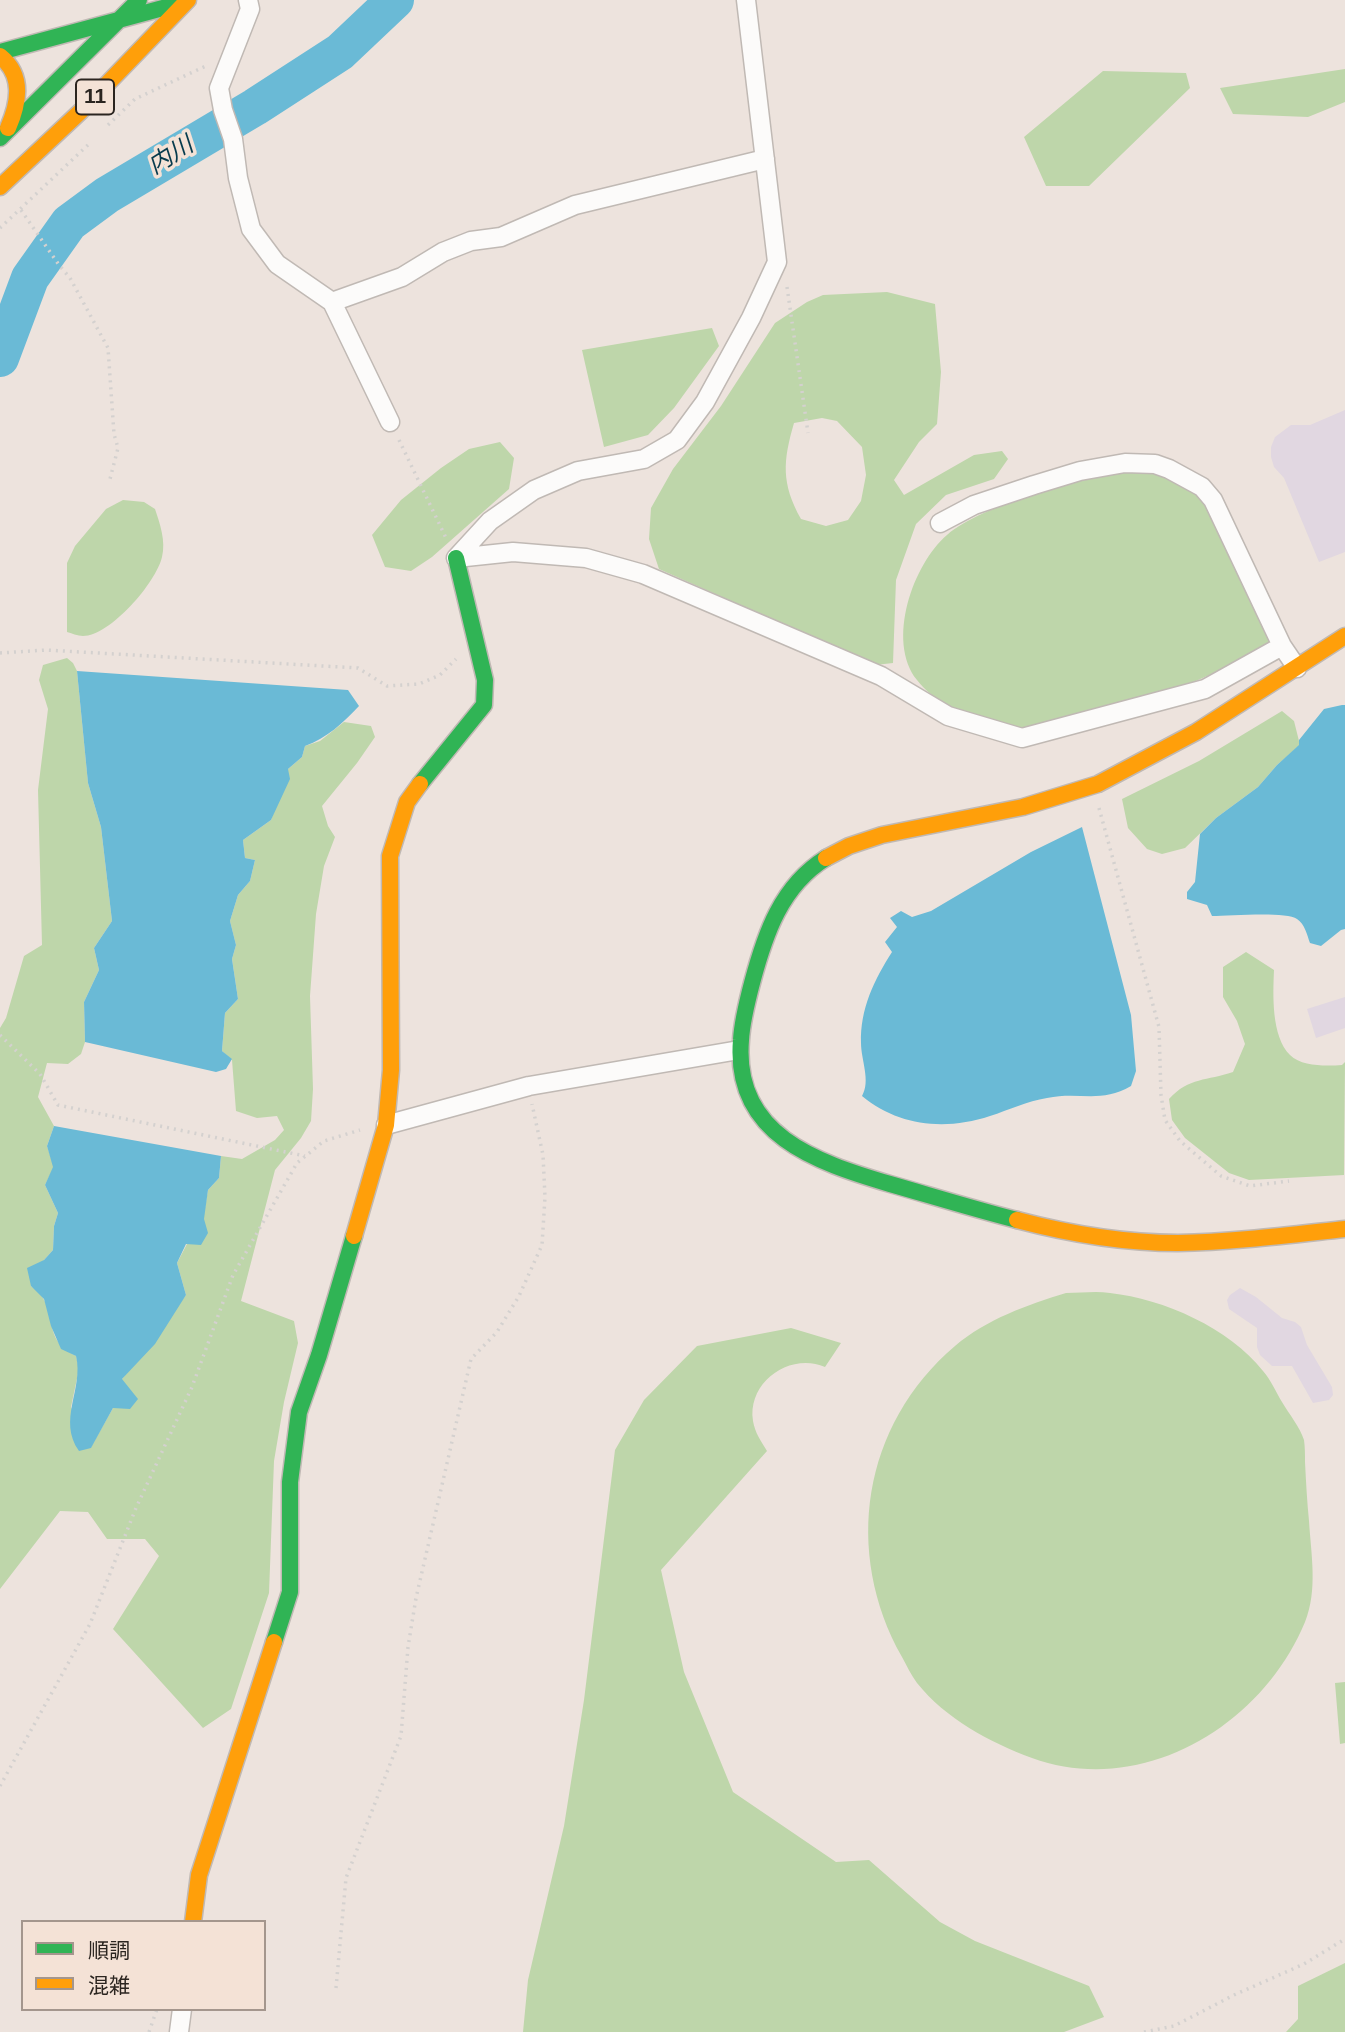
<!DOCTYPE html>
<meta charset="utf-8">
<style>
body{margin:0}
#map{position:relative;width:1345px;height:2032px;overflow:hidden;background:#ede3dd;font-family:Arial,"Noto Sans JP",sans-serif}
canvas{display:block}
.legend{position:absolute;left:21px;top:1920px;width:245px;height:91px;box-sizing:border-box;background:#f4e2d6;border:2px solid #a4968d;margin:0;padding:9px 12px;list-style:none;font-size:21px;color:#2b2520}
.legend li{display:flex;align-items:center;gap:14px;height:35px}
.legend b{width:35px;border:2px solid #a4968d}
</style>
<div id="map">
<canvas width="1345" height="2032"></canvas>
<ul class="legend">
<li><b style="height:9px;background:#30b455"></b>順調</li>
<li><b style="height:9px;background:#ff9f0a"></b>混雑</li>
</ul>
</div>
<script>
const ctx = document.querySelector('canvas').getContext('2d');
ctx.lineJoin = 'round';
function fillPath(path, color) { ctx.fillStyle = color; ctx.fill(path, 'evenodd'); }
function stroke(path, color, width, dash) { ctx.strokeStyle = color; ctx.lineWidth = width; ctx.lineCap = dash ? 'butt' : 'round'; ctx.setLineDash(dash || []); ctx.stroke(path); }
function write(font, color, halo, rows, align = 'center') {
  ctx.font = font + ' Arial,"Noto Sans JP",sans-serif'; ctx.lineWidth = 7; ctx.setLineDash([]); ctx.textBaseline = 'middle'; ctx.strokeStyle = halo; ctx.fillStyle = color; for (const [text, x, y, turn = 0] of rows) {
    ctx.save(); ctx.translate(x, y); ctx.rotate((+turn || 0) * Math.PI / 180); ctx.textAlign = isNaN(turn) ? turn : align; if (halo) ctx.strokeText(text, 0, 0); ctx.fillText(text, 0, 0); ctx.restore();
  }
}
fillPath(new Path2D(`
 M1345,69V102L1308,117L1233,114L1220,88Z
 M1103,71L1186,73L1190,88L1089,186H1046L1024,137Z
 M887,292L935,304L941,372L937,424L919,442L894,480L904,495L974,455L1002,451L1008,459L994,479L946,495L916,524L896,580L893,663L875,665L659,569L649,539L651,508L673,469L721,406L775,323L807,302L823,295ZM822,418L837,421L862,447L866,475L861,501L848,520L826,526L801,519C781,483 783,461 794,423Z
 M712,328L719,346L674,408L648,435L604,447L582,350Z
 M500,442L514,458L509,489L432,557L411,571L385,567L372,535L401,500L441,468L469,449Z
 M1125,470L1155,472L1182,481L1205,500L1273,641C1249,654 1224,669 1198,680C1158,698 1114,708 1071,718C1057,722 1033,732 1019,731C1007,731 991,722 979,718C955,709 933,701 917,680C886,641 913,564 947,535C983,504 1078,481 1125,470Z
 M123,500L144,502L155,509C160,524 166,541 162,557C156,583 110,636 83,636C78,636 71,633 67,632V563L75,546L106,509Z
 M67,658L73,663L77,671L88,783L101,827L112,921L94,948L99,970L84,1002L85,1042L81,1054L68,1064L47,1063L38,1097L54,1126L47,1146L54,1167L45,1185L58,1213L54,1226L53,1250L44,1260L31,1286C35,1289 41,1294 43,1298C57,1321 44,1340 76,1356L79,1369L71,1407L91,1447L113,1408L122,1379L186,1295L177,1263L187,1244L203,1219L208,1190L219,1178L221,1156L242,1159L275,1140L284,1130L277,1116L257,1118L236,1111L232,1060L222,1051L225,1013L238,999L232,959L236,945L230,921L238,895L250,881L255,860L245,858L243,840L271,820L288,769L302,757L305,746L320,741L344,722L371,726L375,737L357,763L322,806L328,826L335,837L324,866L316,914L310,996L313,1089L311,1121L301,1138L275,1170L241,1301L294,1321L298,1343L284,1402L274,1461L269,1593L231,1709L203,1728L113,1629L159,1556L145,1539H107L88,1512L60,1511L0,1589V1028L6,1018L24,956L42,945L38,790L48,709L39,680L43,665Z
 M1282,711L1294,721L1300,745L1277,765L1258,787L1216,818L1185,848L1162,854L1147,849L1128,828L1122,799L1199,761Z
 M1246,952L1274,970C1273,994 1271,1036 1290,1055C1302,1067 1327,1066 1342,1065L1345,1062L1344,1175L1249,1180L1229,1173L1185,1138L1172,1120L1169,1099C1189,1077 1207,1081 1233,1072L1245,1044L1237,1021L1223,997V967Z
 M1066,1293C1081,1293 1096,1291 1110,1293C1164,1299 1229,1328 1263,1371C1271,1380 1276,1392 1282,1402C1289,1414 1300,1427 1304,1440C1305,1447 1305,1455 1305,1462C1306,1482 1307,1501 1309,1521C1311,1554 1318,1590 1305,1622C1262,1726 1142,1798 1032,1758C989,1742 946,1719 917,1683C911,1675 907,1666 902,1657C843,1552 862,1425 955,1346C987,1319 1027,1305 1066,1293Z
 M791,1328L841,1343L825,1367C790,1352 747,1382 753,1421C755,1433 761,1441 767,1451L661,1570L684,1672L733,1792L836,1862L869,1860L940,1922L975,1941L1089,1986L1104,2017L1064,2032H523L528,1980L564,1826L584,1700L615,1450L644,1400L697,1346Z
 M1345,1682V1743L1340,1744L1335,1683Z
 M1345,1963V2032H1286L1298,2019V1986Z`), '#bed6aa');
fillPath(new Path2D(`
 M77,671L348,690L359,706C343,723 327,738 305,746L302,757L288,769L290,779L271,820L243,840L245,858L255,860L250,881L238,895L230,921L236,945L232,959L238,999L225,1013L222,1051L232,1059L226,1069L216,1072L85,1042L84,1002L99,970L94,948L112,921L101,827L88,783Z
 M1342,705H1345V929L1341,930L1321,946L1310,943C1307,935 1305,924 1297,919C1286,911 1229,916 1212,916L1207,905L1187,899V892L1195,882L1200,834L1216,818L1258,787L1277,765L1299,745V740L1324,709Z
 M1082,827L1131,1015L1136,1071L1131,1086C1100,1104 1079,1091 1047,1098C1027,1101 1009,1110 990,1116C945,1131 898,1126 862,1096C871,1081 861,1060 861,1043C860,1009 874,980 892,952L885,942L897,927L890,918L901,911L912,917L931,911L1031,852Z
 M54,1126L221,1156L219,1178L208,1190L204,1219L208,1233L201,1245L186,1244L177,1263L186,1295L155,1344L122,1379L138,1399L130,1409L113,1408L91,1448L79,1451C57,1420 84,1389 76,1356L61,1349L51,1326L44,1299L31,1286L27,1268L44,1260L53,1250L54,1226L58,1213L45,1185L53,1167L47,1146Z`), '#6abad6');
stroke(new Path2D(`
 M0,358L30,278L69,223L107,195L255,107L340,52L395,0`), '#6abad6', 38);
fillPath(new Path2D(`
 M1345,410V552L1319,562L1284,478L1274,467L1271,457V447L1275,437L1291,425H1310Z
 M1345,997V1028L1316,1038L1307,1009Z
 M1240,1288L1256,1297L1282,1318L1295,1322L1301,1327L1307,1345L1332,1387L1333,1395L1329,1400L1313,1403L1292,1366H1272L1260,1355L1257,1347V1328L1229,1309L1227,1300L1230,1295Z`), '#e1d7e1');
const street = new Path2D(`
 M248,0L250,9L219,88L223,110L233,139L238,178L251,229L277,264L332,302L390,422
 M332,302L402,277L443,252L471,241L501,237L575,205L765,159
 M940,523L974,505L1034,485L1080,471L1125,463L1155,464L1169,469L1202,487L1213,500L1282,646
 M456,558L513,552L586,558L643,574L881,676L948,716L1022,738L1205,689L1282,646L1297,668
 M456,558L490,521L534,490L578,471L644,459L677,440L705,402L751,318L777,262L746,0
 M386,1125L529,1086L739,1050
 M179,2032L182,2009`);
const fast = new Path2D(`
 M0,52L185,2
 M0,138L139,0
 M420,784L484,705L485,680L456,558
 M826,858C781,886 765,934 752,983C747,1002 742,1021 741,1040C733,1135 816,1162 890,1184C932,1196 974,1209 1017,1220
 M274,1642L290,1592V1482L299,1412L319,1355L354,1236`);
const slow = new Path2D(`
 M0,56C24,75 19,103 8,128
 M0,187L81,111L188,0
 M826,858L849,846L882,835L1023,807L1098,784L1196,732L1345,636
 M1017,1220C1070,1234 1124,1243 1178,1243C1234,1242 1289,1235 1345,1229
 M354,1236L386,1125L391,1070L390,856L407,802L420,784
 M193,1922L199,1875L274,1642`);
stroke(street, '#c0b9b4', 21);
stroke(fast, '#c0b9b4', 19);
stroke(slow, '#c0b9b4', 19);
stroke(new Path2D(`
 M108,125L135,99L208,65
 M21,210L59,265L70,278L108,348L114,434L118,448L109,483
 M0,228L90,143
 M787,287L808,433
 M399,440L447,540
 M0,653L46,650L358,668L387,686L419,684L440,675L456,659
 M1099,808L1159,1027L1161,1095L1165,1120L1180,1141L1221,1176L1250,1186L1289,1181
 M0,1035L40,1074L58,1105L305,1156
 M0,1786L90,1624L136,1508L192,1387L233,1275L297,1163L324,1141L360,1130
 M336,1988L346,1878L401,1736L408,1647L416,1598L471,1359L497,1332L519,1296L542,1245L545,1197L543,1155L532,1104
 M149,2032L157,2009
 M1144,2032L1174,2026L1234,1995L1304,1964L1345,1939`), '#d4d1cf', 3.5, [2, 5]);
stroke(street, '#fcfbfa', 18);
stroke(fast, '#30b455', 16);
stroke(slow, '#ff9f0a', 16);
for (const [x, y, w] of [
 [95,97,38]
]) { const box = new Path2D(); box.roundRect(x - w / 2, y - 17.5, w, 35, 5); ctx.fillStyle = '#f4e2d6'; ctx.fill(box); stroke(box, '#2b2520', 2); }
write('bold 21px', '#2b2520', null, [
 ["11",95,97]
]);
write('italic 24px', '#073b4d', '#f4e2d6', [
 ["内川",171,156,-32]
]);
</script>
